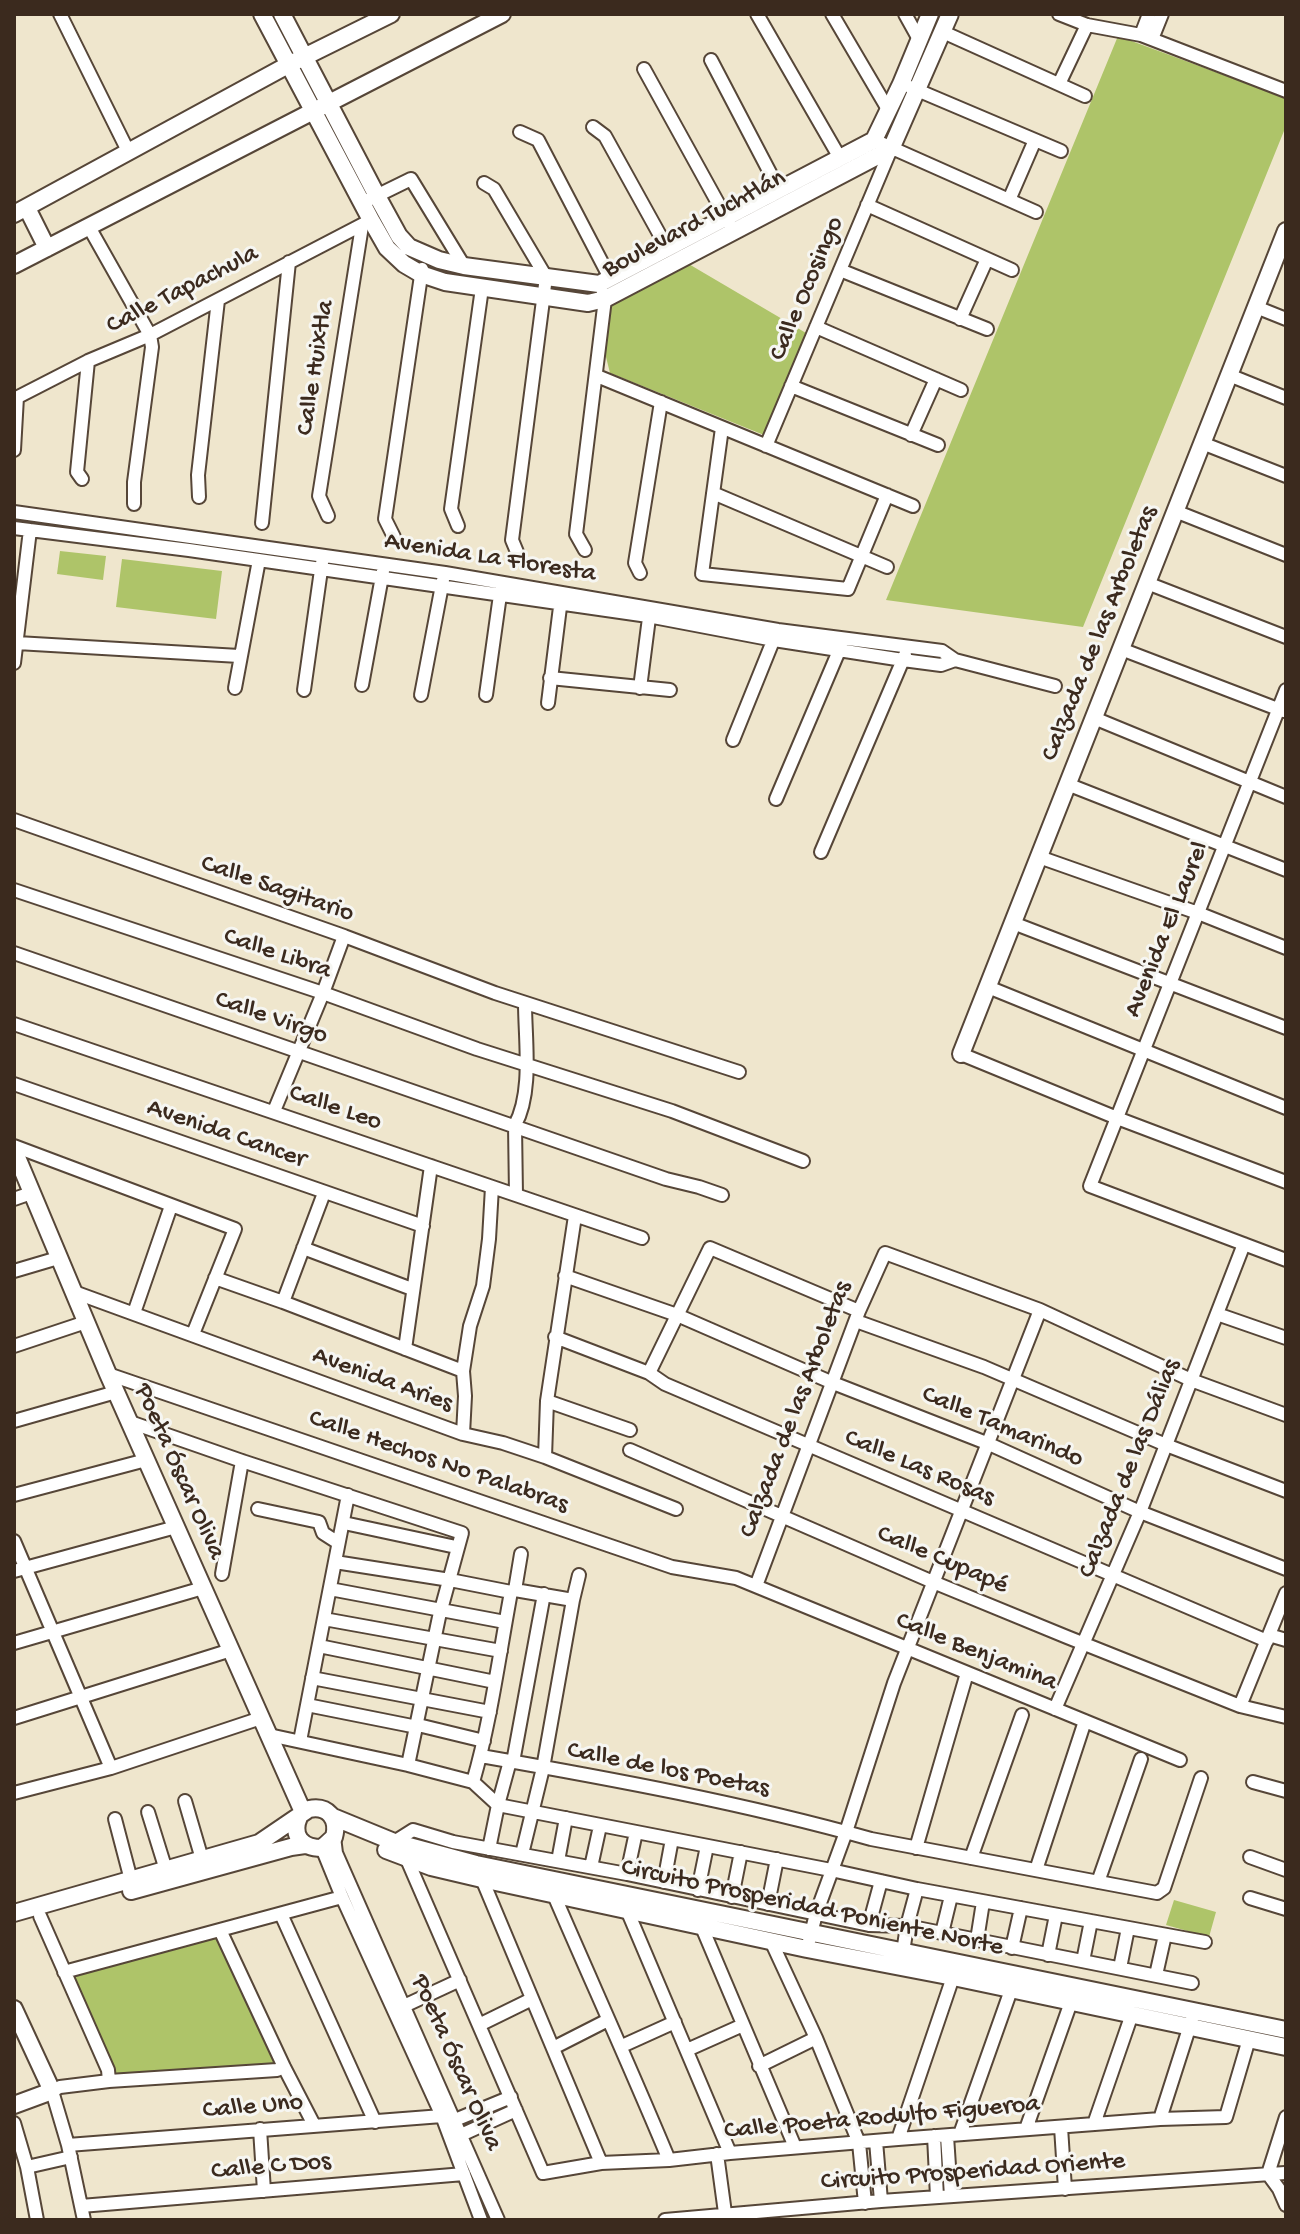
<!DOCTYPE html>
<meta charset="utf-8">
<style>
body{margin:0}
#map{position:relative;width:1300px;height:2234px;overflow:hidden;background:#efe6cd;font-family:"Gochi Hand",sans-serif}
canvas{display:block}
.frame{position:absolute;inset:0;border:16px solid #3b2a1e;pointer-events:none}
</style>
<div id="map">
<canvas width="1300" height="2234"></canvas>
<div class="frame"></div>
</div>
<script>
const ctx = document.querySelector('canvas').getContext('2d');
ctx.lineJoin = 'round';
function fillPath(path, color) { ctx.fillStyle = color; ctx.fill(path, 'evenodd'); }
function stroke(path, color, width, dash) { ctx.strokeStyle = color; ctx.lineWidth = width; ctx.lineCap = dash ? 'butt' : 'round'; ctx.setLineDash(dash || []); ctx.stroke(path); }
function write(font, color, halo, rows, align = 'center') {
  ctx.font = font + ' "Gochi Hand",sans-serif'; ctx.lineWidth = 6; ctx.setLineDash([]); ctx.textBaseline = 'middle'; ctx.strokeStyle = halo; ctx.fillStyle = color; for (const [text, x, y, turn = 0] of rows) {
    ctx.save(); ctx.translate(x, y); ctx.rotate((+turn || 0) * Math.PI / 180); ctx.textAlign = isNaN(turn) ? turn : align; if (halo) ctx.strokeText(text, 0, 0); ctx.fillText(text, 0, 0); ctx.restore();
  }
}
fillPath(new Path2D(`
 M1118,36L1286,98V126L1083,627L886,600Z
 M687,263L806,333L764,435L610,373L605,353L612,304Z
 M60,551L106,556L103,580L57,574Z
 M122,559L222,571L216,619L116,607Z
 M1174,1900L1216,1912L1209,1937L1166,1925Z
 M219,1935L280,2063L276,2067L112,2077L68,1974Z`), '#aec469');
const street = new Path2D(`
 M60,14L129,153
 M757,14L840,158
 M832,14L889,111
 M905,14L920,41
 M1059,14L1087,25L1141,35L1286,91
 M943,32L1085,96
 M1141,35L1149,14
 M1152,39L1162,14
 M711,60L779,190
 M644,69L729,223
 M1059,84L1087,25
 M910,87L1061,151
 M593,127L605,136L667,248
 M520,132L538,140L610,278
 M874,140L1036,212
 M484,183L494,189L546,277L512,540L517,552
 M1009,200L1035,140
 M362,203L411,179L464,266
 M867,205L1012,270
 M89,227L150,335L152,347L134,482V504
 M840,270L987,329
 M1256,307L1286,319
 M960,319L987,259
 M816,327L961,390
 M1229,375L1286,398
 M597,376L913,506
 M791,386L938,445
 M14,399L88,361L150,335L371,220
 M722,428L702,574L848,589L887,495
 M911,435L936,379
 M1202,443L1286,476
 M766,446L891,149
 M14,450L17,397
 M82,479L77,472L88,361
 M713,493L887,567
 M199,497L198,475L218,300
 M1175,511L1286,555
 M14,512L445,573L778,630L942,651L955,660L1055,686
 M328,516L319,496L362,226
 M262,523L289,262
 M458,526L451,509L482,288
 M14,528L189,550L648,616L774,640L903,660L941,665L955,660
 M394,537L385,519L422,269
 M585,550L576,534L605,299L603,293
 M640,573L635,563L661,402
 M1147,583L1286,637
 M17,643L239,656
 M1121,649L1283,711
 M14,663L30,530
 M550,678L670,690
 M362,685L383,571
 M235,688L259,560
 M640,688L650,610
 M304,690L322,563
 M1286,690L1090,1186L1286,1260
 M421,695L443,580
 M486,695L500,595L502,589
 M548,703L561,599
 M1094,718L1286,797
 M733,740L775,636
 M1067,784L1286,870
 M776,799L841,646
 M14,820L344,936L495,993L739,1072
 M821,852L905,655
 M1039,857L1198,913L1286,948
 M14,890L323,993L477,1049L672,1111L803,1161
 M1013,923L1286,1028
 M14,953L666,1179L699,1187L722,1195
 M988,987L1286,1108
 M14,1024L642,1238
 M961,1054L1117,1118L1286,1182
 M14,1084L423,1226
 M274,1111L323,993L344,936
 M14,1146L235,1229L193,1334
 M516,1195L515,1125C533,1092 525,1040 525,1003
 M14,1199L31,1193
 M303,1248L412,1289
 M14,1271L58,1258
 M565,1276L677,1315L833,1383L989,1444L1140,1512L1286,1569
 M215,1278L283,1302L463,1371
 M74,1292L463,1434L503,1443L545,1457L676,1509
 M283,1302L324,1193
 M134,1313L171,1206
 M1217,1314L1286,1338
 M856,1321L984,1367L1166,1445L1286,1491
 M555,1337L649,1373L665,1384L1267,1641
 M14,1346L86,1322
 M405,1349L431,1166
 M649,1373L710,1248L859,1311
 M108,1374L672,1567L736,1578L1180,1760
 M547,1401L630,1430
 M14,1421L116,1392
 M130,1422L242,1461L462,1533L439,1617L408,1765
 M463,1434L465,1396L463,1371L470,1326L483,1286L489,1239L492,1187
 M630,1450L933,1582L1067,1637L1240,1706L1286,1717
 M545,1457L547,1401L575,1216
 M14,1495L146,1460
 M258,1509L319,1522L323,1533L337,1542
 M344,1523L456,1547
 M14,1541L111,1768
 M335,1562L450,1580L511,1592
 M14,1571L176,1527
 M222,1574L242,1461
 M756,1586L859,1311L885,1253L1040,1310L1191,1380L1286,1415
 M330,1589L505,1622
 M515,1590L573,1600
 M324,1619L501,1651
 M1269,1635L1286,1640
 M14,1643L203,1588
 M319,1646L495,1682
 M312,1678L490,1712
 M307,1705L417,1727
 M1240,1706L1286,1593
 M1055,1709L1140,1512L1244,1244
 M14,1718L231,1650
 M418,1725L484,1741
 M269,1735L408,1765L473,1782L498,1805L831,1870L917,1889L1205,1942
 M300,1741L348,1495
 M481,1756C612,1779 743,1803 871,1839L1157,1893L1164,1888L1201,1778
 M513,1762L544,1594
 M473,1782C491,1720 499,1656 511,1592L515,1590L521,1554
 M1253,1782L1286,1791
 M14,1793L111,1768L261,1718
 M185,1801L202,1859
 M148,1812L166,1870
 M115,1819L131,1880
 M334,1837L336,1853L498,2220
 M394,1842L413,1830L453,1842L627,1874L869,1925L907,1926L1192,1983
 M322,1848L342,1897L442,2116L481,2220
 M916,1848L967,1673
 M489,1849L498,1805L510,1761
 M522,1854L543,1768L573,1600L579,1575
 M406,1857L543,2173L601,2163L669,2160L730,2153L898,2139L1160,2119L1226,2117L1249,2039
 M1250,1857L1286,1870
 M971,1858L1022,1715
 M558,1861L566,1818
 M591,1867L600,1826
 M1036,1870L1085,1721
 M627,1874L636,1832
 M482,1879L601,2163
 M664,1882L672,1839
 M1098,1882L1141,1759
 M698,1890L707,1846
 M554,1895C592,1983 632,2071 669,2160
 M732,1897L741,1852
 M1250,1898L1286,1909
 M768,1904L777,1859
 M627,1910L730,2153
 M281,1914L375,2122
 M40,1916L108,2070L109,2081
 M701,1925L795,2147
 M869,1925L881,1881
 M220,1930L284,2067L314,2125
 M942,1933L951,1896
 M977,1940L983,1902
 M771,1941L816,2038L859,2143L865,2203
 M1012,1948L1021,1908
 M807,1949L816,1914L846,1832L894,1683L1040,1310
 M903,1952L907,1926L917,1889
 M1048,1955L1056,1915
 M1083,1961L1091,1921
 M1120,1968L1128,1928
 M64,1972L342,1897
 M1156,1975L1165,1935
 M404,2006L460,1980
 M479,2025L532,1999
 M622,2046L675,2022
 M553,2048L608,2020
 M687,2050L743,2025
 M759,2066L816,2038
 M1286,2117L1268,2174L1279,2189L1286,2205
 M1160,2119L1192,2019
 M455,2120L511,2097
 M14,2123L27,2167L37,2220
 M1094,2124L1132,2014
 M1061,2127L1065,2189
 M260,2129L264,2191
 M1026,2129L1071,2002
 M960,2134L1011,1990
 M461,2135L516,2110
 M934,2136L937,2197
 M947,2136L951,2196
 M898,2139L953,1977
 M876,2141L881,2201
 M68,2145L442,2116
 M717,2154L725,2213
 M27,2167L71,2157
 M81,2206L464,2174
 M84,2220L68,2145L52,2091L60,2087L109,2081L277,2070L284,2067
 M665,2220L881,2201L1285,2173`);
const secondary = new Path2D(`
 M262,14L371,220L387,248L404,264L421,274L445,282L588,303L605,299L891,149L950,14
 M282,14L377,196L399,236L409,247L439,260L464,266L599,284L874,140L901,84L930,14
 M27,208L47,248
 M14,214L288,65L391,14
 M14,265L502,14
 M961,1054L1286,231
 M14,1150L108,1374L303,1812
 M333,1817L394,1842L476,1864L1286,2030
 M386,1850L431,1867L482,1879L807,1949L953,1977L1286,2047
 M131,1891L291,1847L305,1845
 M14,1913L259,1843L309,1809C328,1805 339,1819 334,1837L322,1848C302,1848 291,1836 299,1817
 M14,2009L52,2091L14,2105`);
stroke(street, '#564638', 16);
stroke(secondary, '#564638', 20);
stroke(street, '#fff', 12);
stroke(secondary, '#fff', 16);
write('26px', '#3b2a1e', '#f6f6f2', [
 ["Boulevard Tuchtlán",695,225,-28],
 ["Calle Ocosingo",808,289,-67],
 ["Calle Tapachula",183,291,-27],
 ["Calle Huixtla",317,368,-81],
 ["Avenida La Floresta",490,559,9],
 ["Calzada de las Arboletas",1101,634,-68],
 ["Calle Sagitario",277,890,19],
 ["Avenida El Laurel",1168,930,-68],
 ["Calle Libra",277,955,19],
 ["Calle Virgo",271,1019,19],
 ["Calle Leo",335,1109,19],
 ["Avenida Cancer",226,1135,19],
 ["Avenida Aries",382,1381,20],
 ["Calzada de las Arboletas",797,1410,-69],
 ["Calle Tamarindo",1002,1428,23],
 ["Calle Hechos No Palabras",438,1463,19],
 ["Calle Las Rosas",919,1469,23],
 ["Calzada de las Dálias",1131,1469,-68],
 ["Poeta Óscar Oliva",178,1472,66],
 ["Calle Cupapé",942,1561,23],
 ["Calle Benjamina",976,1653,22],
 ["Calle de los Poetas",668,1771,11],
 ["Circuito Prosperidad Poniente Norte",812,1909,12],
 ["Poeta Óscar Oliva",455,2063,66],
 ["Calle Uno",253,2108,-5],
 ["Calle Poeta Rodulfo Figueroa",882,2119,-5],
 ["Calle C Dos",271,2168,-5],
 ["Circuito Prosperidad Oriente",973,2173,-4]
]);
</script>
